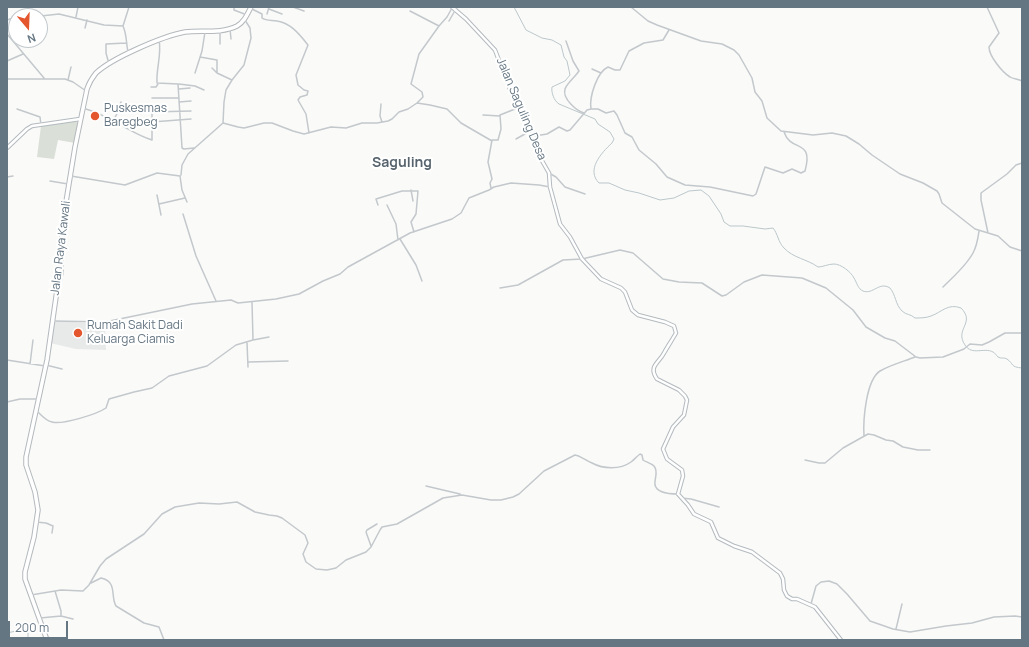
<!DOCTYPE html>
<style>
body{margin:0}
#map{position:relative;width:1029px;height:647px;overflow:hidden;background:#fafaf8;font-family:Manrope,sans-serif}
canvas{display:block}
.frame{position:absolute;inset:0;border:8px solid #657683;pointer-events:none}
.north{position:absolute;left:8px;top:8px;width:40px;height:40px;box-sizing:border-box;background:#fff;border:1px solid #c1c8cd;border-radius:50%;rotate:161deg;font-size:11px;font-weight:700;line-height:16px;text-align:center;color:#657683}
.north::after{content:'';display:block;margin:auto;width:14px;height:18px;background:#e4572e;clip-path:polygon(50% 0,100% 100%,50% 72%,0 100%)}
.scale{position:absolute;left:8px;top:621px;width:60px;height:18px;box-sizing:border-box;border:2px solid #657683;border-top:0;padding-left:5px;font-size:12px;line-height:14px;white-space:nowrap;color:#657683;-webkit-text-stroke:3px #fff;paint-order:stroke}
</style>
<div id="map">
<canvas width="1029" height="647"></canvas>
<div class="frame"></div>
<div class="north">N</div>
<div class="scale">200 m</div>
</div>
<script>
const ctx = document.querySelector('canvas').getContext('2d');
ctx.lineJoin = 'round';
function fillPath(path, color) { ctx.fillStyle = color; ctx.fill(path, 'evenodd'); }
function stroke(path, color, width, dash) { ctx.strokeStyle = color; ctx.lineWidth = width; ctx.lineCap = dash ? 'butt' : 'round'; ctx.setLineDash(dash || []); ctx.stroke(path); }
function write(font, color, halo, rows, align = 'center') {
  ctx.font = font + ' Manrope,sans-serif'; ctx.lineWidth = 4; ctx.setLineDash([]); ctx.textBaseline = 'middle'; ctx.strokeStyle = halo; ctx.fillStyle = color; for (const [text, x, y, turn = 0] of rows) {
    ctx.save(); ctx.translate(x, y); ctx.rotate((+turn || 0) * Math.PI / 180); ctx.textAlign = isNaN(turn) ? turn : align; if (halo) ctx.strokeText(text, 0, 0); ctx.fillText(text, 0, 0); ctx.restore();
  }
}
fillPath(new Path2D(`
 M57,321L87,323H105L106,350L76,349L50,343L53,322Z`), '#e8e9e9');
fillPath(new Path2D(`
 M67,122H77L78,123L75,143L58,140L54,159L37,157L41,126Z`), '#dadfd7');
stroke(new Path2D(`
 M514,7L526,30L542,38L552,40L561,45L564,57L567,61L570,75L565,81L552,87C551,92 554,101 559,104L595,119L598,124L610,132L614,139L612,143C601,153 586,170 599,183H609L625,190L639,193L660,200L674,198L689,191L701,190L709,196L721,214L724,222L730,226H743L765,229L773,228C778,234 778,242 784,248C793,258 807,259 818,267C823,267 828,264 834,264C841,264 851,272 854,278C857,283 858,289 863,291C873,295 879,281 890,288C896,295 895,304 902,311C906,315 911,314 915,318C920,318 926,318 931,316C942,312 948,303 961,308C976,323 954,329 965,345C972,356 984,347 993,352C995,353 996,355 998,357C1001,359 1004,357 1007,359C1014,364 1010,367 1022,368
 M7,633L25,629L28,633V640`), '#bbc7cb', 1);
const secondary = new Path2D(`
 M452,7L466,19L495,50L513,97L532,130L537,152L549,173L550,187L560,224L570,237L582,259L601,279L621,288L625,292L632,310L638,315L665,322L674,326L676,333C672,340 668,346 664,353C659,363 648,366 657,379L679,390L685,396L687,400L684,415L673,427L663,449L667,459L682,470L683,476L678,494L688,505L694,514L711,522L718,538L734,546L752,552L780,573L783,579L784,590L787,596L792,599H797L815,607L841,640
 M7,148L27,129L32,126L80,119`);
const highway = new Path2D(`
 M47,640L25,579V572L34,537L38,510L35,492L26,465V457L47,360L57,290L61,273V244L65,208L75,147L87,89C89,83 92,78 96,73C112,58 163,36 185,32C201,30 221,34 237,26C244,22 247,15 251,7`);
stroke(secondary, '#b3babf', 4.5);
stroke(highway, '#b4b9bd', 5.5);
stroke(new Path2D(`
 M234,7V10L247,15
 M293,7L304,11
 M631,7L648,21L657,25L701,41L722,44L734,50L739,55L752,78L755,92L762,101L767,118L781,131L813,135L832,133L846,136L859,144L872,155L900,174L923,183L937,191L939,194L942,203L975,229L998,236L1010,247L1022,251
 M987,7L999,33L989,47C989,56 1002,72 1010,77C1013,79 1018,79 1022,81
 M252,9L262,14V18C266,21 272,20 277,21C291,23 300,35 308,45L296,75L298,85L304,90L308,91L307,95L300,97L298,100L306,114L309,133
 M269,9L282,14
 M410,11L439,26
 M267,14L269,7
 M20,16H41L59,14L104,25L123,26C127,35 126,43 128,52
 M76,17L78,7
 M7,20L16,17
 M245,20L250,28L251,38L244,65L232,80L226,90L224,102L223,123L238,127L244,128L264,123H272L293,131L304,134L331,127L346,128L362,123H377L388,121L392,119L399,112L408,109L417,103L423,97L422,92L411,84L419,54L439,26L447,17L452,8
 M449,21L457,7
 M123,26L129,7
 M85,28L87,20
 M230,29L231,39
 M220,32V44
 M7,34L44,78
 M159,40C162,54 156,68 157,83L178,84L182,148L184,149L194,148
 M566,41L573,61L579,71C575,77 567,83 565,89C562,99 577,111 584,113
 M200,57L217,60V73
 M7,61L23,54
 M109,64L106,53V44L126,43
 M212,68L217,73L232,80
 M592,69L601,73
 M195,73L202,51L205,32
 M7,79H65L73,82L86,91
 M68,80L71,67
 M179,84L195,86L204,90
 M151,87H156L158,84
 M179,89L190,88
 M1022,94V98
 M152,98H179
 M179,102L191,101
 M417,103L430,105L447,109L461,123L492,141
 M381,104L380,116L382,122
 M120,107L126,108
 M83,108C96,112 109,118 121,125C132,131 139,136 152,140V112L191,111
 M17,109L40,117L41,125
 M591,109H598L606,113L614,111L617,115L625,133L632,137L639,150L656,164L667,177L685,185L710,187L753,196L756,194L765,167L783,173L792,169L801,173L805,171C814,138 791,153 784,132
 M483,115L500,116
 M113,121L118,112L121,102
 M152,122L191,119
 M535,136L547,134L559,127L567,131L570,130L587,110L591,109C589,97 597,72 608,67L615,70H620L629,51L644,43L663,40L669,30
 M516,139L532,130
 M549,173L556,177L565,187L585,194
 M181,175L182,165L188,154L223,123
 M71,176L125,185L157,173L180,176L182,190L187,202
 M7,177L13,176
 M50,181L68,184
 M491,188L490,183L492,179L488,162L492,140H498L501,129L500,115L520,107
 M411,190L413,201
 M157,195L161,215
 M159,204L185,198
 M378,205L376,199L402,191H418L416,214L411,222L414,232
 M387,205L396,224L398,240
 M183,214L196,256L216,301
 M988,233L981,200V193L1007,174L1016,165L1022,163
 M400,239L416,265L422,281
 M943,287C953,277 966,266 973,253C977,246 978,238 979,231
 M500,288L518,285L563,260L582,259L620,250L633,253L663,279L679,282L702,283L722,296L726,295L744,282L762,275L802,278L826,288L853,310L866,327L885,338L895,341L916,357L920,358L943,357L964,349L970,344L982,345L989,342L1005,333H1022
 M252,302L253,340L269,337
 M54,321L105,322L192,304L231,300L238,303L276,299L299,294L323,281L340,274L348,267L410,233L452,219L461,213L469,198L489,190L494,187L511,183L539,185L550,187
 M247,342L248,367
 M7,360L45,366
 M248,362L288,361
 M30,364L33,340
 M46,365L62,369
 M7,402L20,399H38
 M37,411C41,415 46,421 52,422C63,425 97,414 106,408L109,399L134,392L152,388L169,376L207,366L236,345L253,340
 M864,436C863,420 866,380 880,371C890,365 905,361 915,357
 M805,460L819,463H825L843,448L868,434L874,435L886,440L893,441L903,447L918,450H930
 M426,486L460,494
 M681,498L691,499L719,507
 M36,522L46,523L53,526L52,533
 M371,546L366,532L367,530L377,524
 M91,583L101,578C118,582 110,596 116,606L144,623L159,627L164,640
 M55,591L61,611V616
 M31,595L61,590L83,591L89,585L100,566L106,559L144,534L162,514L175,507L199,503L219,504L237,502L255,512L269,515L277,516L282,518L305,535L308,543L303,554L306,562L316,569L327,570L336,568L346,560L366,552L371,547L380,530L382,527L397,524L443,498L462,495L491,500H501L513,497L519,494L544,471L575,455C581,456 586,461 592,463C603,469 620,470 631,462C634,460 636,457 640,454L642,455L643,460C646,462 651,463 654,466C659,472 654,478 655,485C657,493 671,494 678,494
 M811,604L816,586L821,582L829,581L837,584L847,594L870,621L893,629L910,632L946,626L972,623L994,617L1015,616L1022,617
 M40,618L61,616L73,619
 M896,629L902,604`), '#c3c8cc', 1.5);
stroke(secondary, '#fff', 2.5);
stroke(highway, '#fff', 3.5);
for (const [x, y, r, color] of [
 [95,116,5,"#e4572e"],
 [78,333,5,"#e4572e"]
]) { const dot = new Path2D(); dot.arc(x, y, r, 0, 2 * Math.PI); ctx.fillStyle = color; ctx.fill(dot); stroke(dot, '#fff', 1.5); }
write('12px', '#657683', '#fff', [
 ["Puskesmas",104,109],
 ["Baregbeg",104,123],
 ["Rumah Sakit Dadi",87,326],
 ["Keluarga Ciamis",87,340]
], 'left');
write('12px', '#657683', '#fff', [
 ["Jalan Saguling Desa",521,109,67],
 ["Jalan Raya Kawali",61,248,-83]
]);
write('bold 14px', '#57646e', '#fff', [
 ["Saguling",402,163]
]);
</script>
